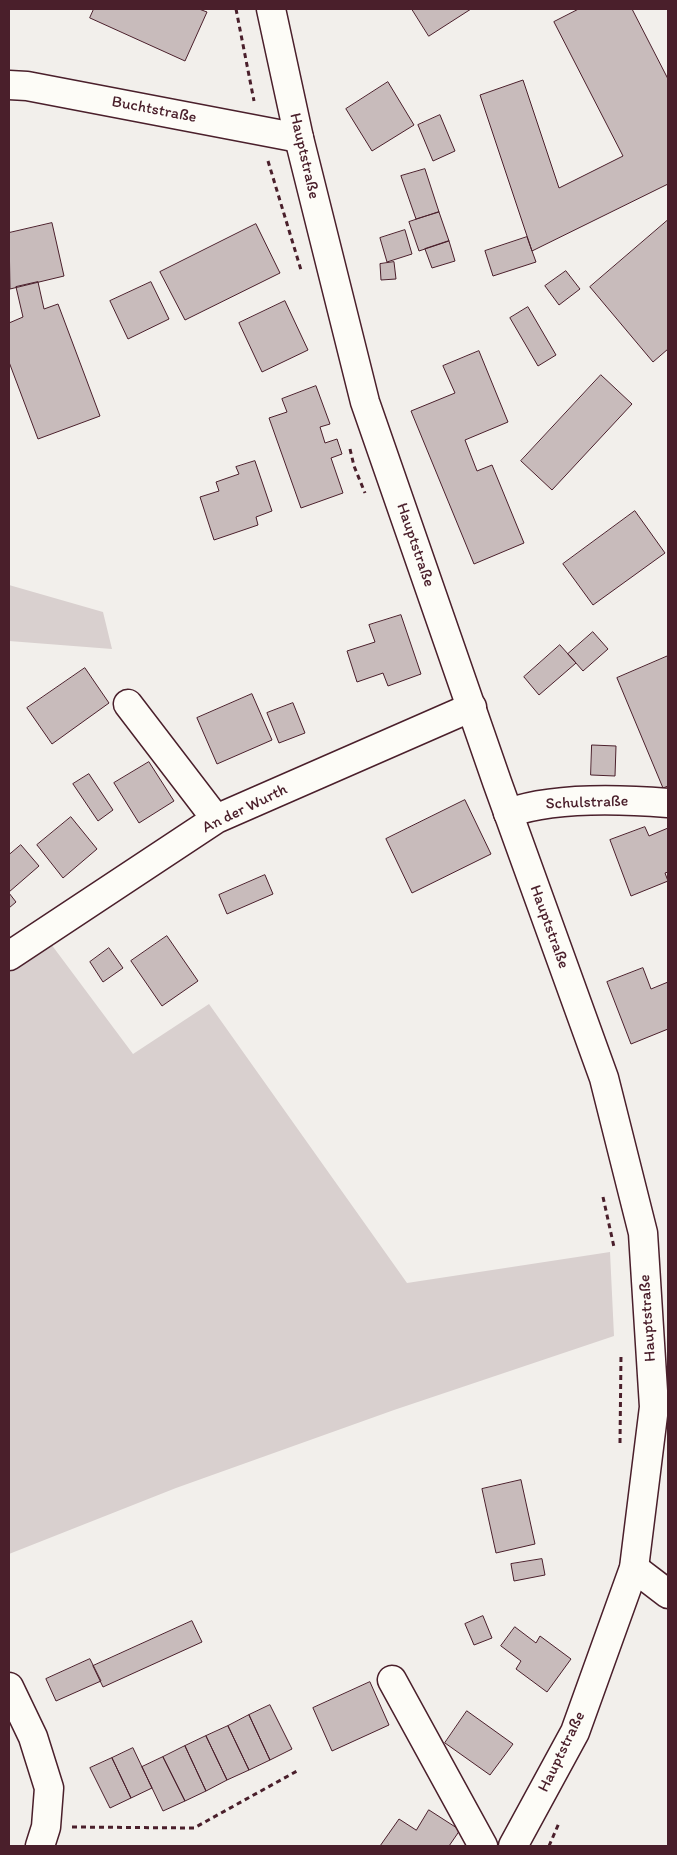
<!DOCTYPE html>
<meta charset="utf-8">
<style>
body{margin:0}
#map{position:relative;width:677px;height:1855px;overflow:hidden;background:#f2efeb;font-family:Itim,sans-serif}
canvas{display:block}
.frame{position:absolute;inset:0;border:10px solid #4a1f2b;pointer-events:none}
</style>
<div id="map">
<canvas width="677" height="1855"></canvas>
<div class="frame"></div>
</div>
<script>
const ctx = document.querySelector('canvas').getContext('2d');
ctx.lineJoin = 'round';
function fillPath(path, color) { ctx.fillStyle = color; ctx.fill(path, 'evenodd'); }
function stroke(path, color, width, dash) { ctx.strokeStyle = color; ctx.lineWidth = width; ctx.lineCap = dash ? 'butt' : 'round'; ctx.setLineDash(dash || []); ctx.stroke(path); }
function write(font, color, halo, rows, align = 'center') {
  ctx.font = font + ' Itim,sans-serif'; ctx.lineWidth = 4.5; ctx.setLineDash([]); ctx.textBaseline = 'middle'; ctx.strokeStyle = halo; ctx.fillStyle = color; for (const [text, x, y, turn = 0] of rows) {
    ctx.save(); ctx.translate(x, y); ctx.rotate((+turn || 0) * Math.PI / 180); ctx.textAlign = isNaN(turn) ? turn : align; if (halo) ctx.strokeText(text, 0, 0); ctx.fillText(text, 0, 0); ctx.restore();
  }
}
fillPath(new Path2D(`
 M9,585L103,612L112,649L9,641Z
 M51,944L133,1054L209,1004L407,1283L610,1252L614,1336L394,1410L176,1488L9,1554V972Z`), '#d9d0cf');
const building = new Path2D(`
 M94,9H199L207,12L185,61L90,18Z
 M412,9H471L429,36Z
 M579,9H632L668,79V184L532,251L480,95L523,80L559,188L623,156L554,22Z
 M388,82L414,125L372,151L346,109Z
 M440,115L455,151L433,161L418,125Z
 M425,169L439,212L416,219L401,176Z
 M439,212L449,241L419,251L409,222Z
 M668,220V349L653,362L590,287Z
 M52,223L64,276L10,289L9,233Z
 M256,224L280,273L185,320L160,272Z
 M405,230L412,254L387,262L380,238Z
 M527,237L536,262L493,276L485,251Z
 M449,241L455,261L432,268L425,249Z
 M394,262L396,279L381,280L380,264Z
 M566,271L580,289L559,305L545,286Z
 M38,282L44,309L58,304L100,416L38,439L9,362V323L23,317L16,287Z
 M151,282L169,319L128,339L110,301Z
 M285,301L308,350L262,372L239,323Z
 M528,307L556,355L538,366L510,318Z
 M479,351L508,422L465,440L477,471L492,465L524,543L474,564L411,411L455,393L443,366Z
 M601,375L632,404L552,490L521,461Z
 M316,386L330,424L320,427L325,443L337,439L342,454L331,458L343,493L301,508L269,418L287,412L282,399Z
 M255,461L272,511L256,517L258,525L214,540L200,497L219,491L216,482L239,474L236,467Z
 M635,511L665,553L593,605L563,564Z
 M401,615L421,674L388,686L383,673L357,682L347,651L375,642L369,625Z
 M593,632L608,649L583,671L568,654Z
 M560,645L576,663L539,695L524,677Z
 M668,656V786L663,788L617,678Z
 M85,668L109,703L52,744L27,708Z
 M252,694L272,740L217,764L197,718Z
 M293,703L305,733L279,743L267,713Z
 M592,745L616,746L615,776L591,775Z
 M149,762L174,801L139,823L114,783Z
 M89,774L113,810L98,821L73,784Z
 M465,800L491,854L412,893L386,839Z
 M71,817L97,849L63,878L37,845Z
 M645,827L649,836L668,828V872L665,873L668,881L631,896L610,840Z
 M21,845L39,866L9,892V855Z
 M265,875L273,894L227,914L219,895Z
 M9,893L16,902L9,908Z
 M167,936L198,981L162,1006L131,961Z
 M109,948L123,968L103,982L90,962Z
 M643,968L651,989L668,982V1029L631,1044L607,982Z
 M521,1480L535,1544L496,1553L482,1489Z
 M542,1559L545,1575L514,1581L511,1564Z
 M483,1616L492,1638L474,1645L465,1624Z
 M192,1621L202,1642L103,1687L93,1666Z
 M515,1627L536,1643L540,1636L571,1659L547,1692L516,1669L521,1661L501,1646Z
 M90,1659L101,1681L56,1701L46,1679Z
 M370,1682L389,1725L332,1751L313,1708Z
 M270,1705L292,1749L270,1760L249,1715Z
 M467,1711L513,1744L490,1775L445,1743Z
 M249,1715L270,1760L249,1770L228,1726Z
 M228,1726L249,1770L227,1780L206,1736Z
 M206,1736L227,1780L206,1791L185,1746Z
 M185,1746L206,1791L185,1801L163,1757Z
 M133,1748L152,1788L131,1798L112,1758Z
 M163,1757L185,1801L163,1811L142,1767Z
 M112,1758L131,1798L110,1808L90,1768Z
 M429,1810L460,1830L449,1846H380L399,1819L416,1830Z`);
fillPath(building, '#c8bbbb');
stroke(building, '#4a1f2b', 1);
const minor = new Path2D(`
 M9,85L27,86L299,138
 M128,704L216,819
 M508,813C553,797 620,799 668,803
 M9,956L216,819L472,707
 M634,1568L668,1594
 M392,1680L483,1846
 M9,1687L33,1737L49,1788L46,1827L40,1846`);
const major = new Path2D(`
 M271,9L299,138L365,402L497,782L604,1078L643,1233L654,1407L634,1568L575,1732L513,1846`);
stroke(minor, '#4a1f2b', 31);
stroke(major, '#4a1f2b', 31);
stroke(new Path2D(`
 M236,9L254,101
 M268,161L301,270
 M350,449L354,466L365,493
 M603,1197L614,1247
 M620,1443L621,1355
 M72,1827L194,1828L297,1771
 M549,1846L559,1823`), '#4a1f2b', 3, [5, 4]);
stroke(minor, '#fdfcf7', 28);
stroke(major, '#fdfcf7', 28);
write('16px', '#4a1f2b', '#fdfcf7', [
 ["Buchtstraße",154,110,11],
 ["Hauptstraße",304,156,77],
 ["Hauptstraße",415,545,71],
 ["Schulstraße",587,803,-2],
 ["An der Wurth",245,809,-26],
 ["Hauptstraße",549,927,70],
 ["Hauptstraße",648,1318,-94],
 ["Hauptstraße",562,1752,-64]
]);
</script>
